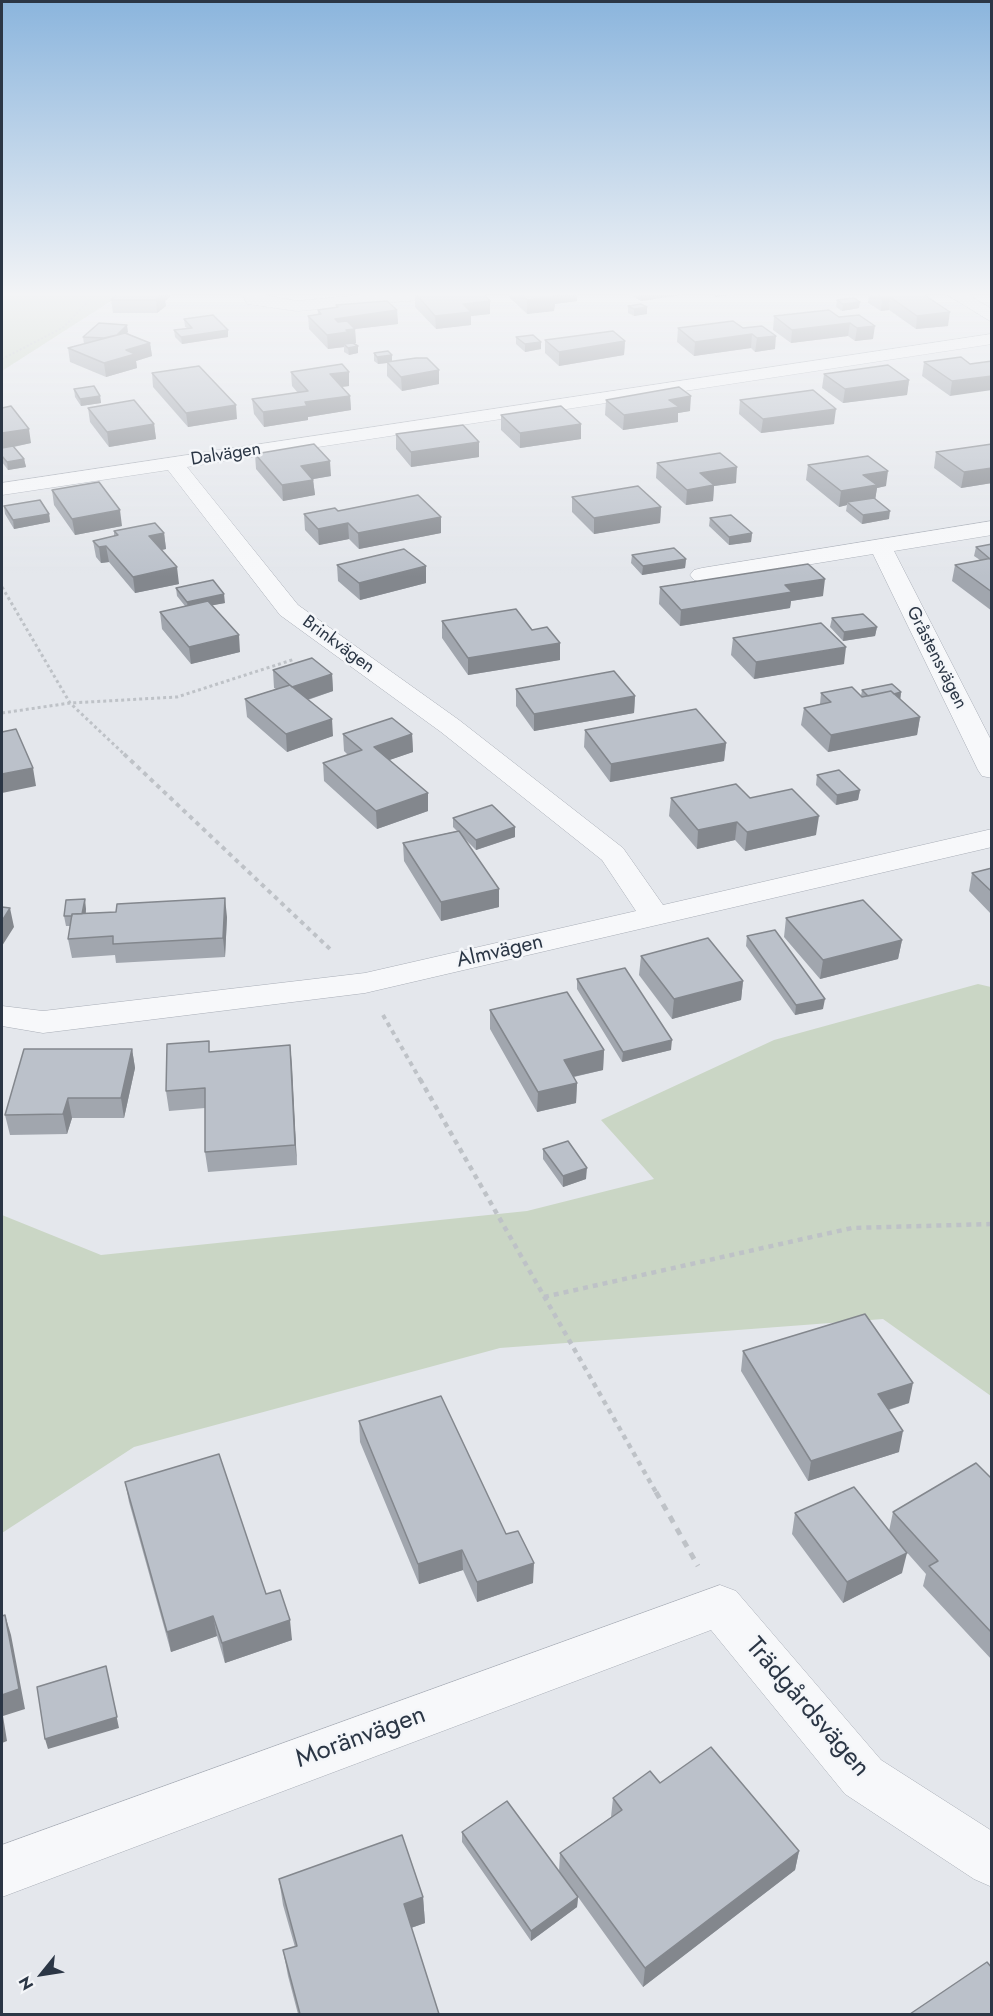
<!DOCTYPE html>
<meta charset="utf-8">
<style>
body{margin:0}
#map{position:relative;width:993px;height:2016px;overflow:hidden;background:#e4e7ec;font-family:Jost,sans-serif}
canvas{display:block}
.frame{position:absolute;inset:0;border:3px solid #2b3645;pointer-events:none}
.north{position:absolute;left:12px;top:1944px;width:60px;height:60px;-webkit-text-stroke:4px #f4f6f9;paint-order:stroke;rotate:240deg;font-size:16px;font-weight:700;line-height:24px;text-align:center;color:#2b3645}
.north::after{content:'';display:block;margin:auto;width:21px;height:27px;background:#2b3645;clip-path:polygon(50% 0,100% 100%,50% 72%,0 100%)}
</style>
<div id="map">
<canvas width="993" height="2016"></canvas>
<div class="frame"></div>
<div class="north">N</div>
</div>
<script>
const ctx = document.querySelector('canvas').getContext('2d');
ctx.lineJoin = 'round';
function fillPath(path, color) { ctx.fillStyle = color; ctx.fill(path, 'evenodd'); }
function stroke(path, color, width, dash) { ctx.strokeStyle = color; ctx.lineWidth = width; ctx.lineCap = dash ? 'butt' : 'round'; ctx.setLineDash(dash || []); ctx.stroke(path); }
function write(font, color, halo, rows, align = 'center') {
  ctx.font = font + ' Jost,sans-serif'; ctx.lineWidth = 5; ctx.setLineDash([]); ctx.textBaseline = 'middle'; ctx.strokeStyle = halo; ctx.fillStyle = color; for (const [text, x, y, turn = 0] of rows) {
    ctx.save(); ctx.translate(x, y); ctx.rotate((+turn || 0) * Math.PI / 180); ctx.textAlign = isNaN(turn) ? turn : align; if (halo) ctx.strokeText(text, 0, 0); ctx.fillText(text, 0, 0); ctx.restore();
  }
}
fillPath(new Path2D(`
 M2,294H122L2,371Z
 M978,984L991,987V1396L883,1319L500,1348L134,1447L2,1533V1215L101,1255L527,1211L654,1179L601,1120L774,1040Z`), '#cad6c5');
const minor = new Path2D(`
 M243,294H260L297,301L370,294H439L431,299L297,311L247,304Z
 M946,294H967L992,309V322Z
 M992,334V344L187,467L298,605L459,720L623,848L663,905L992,829V847L365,993L43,1033L2,1026V1006L43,1011L365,973L636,911L602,860L441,732L280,615L168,470L2,495V483Z
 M992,521V535L894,551L992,742V778L982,776L978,770L873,554L702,582L694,580L690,575L694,570L702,568Z
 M720,1585L736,1591L881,1760L992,1831V1887L974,1879L845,1794L711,1630L2,1897V1845Z`);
stroke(minor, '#a9aeb7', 1);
stroke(new Path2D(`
 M2,359L64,327L95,294`), '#bec2c7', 2, [2, 2]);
stroke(new Path2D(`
 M2,587L70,703L125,755
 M2,713L70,703L177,697L295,659`), '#bec2c7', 3, [3, 3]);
stroke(new Path2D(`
 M124,754L330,949
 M383,1015L421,1081`), '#bec2c7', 4, [4.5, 4.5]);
stroke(new Path2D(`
 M420,1079L657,1494
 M544,1297L852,1228L992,1224`), '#bec2c7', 4.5, [5, 5]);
stroke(new Path2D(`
 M656,1492L698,1566`), '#bec2c7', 5, [7, 7]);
fillPath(minor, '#f7f8fa');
fillPath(new Path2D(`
 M117,294L165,301L166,306L157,313H113L111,300Z
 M415,294H484L490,301V314L471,316V325L436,329L415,307Z
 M510,294H577V301L555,304L554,311L527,314L509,297Z
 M629,294H681L641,301Z
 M869,294H923L948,326L916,329L889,310L881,311L868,303Z
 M837,300L859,308L842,311L836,307Z
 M336,305L397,310L398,324L355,329L356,343H354L358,353L349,355L344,352V347L328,349L309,329L308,316L318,314V310L336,308Z
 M628,306L647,314L634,316L628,313Z
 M859,315L873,339L855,341L848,336L791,343L773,330L774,316L839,317Z
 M184,319L228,337L182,344L175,337L174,330L187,328L185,327Z
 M733,321L775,349L755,352L751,348L694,356L677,342L678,328Z
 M128,332L127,333L150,343L152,356L136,361L137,368L106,377L70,362L68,348L84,344L83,337Z
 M516,337L541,349L525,352L516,344Z
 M545,340L625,341L624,355L559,366L545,353Z
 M374,353L392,361L439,370V384L402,391L387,376V363L378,364L374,361Z
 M961,357L950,396L922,376L924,362Z
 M291,372H349V386L342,387L350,396L351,410L308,417V420L264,427L254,414L252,399L298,393L292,386Z
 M152,373L237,419L188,427L153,387Z
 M824,374L909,380L907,395L843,403L822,388Z
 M74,389L100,396L101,403L81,406L75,397Z
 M606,400L690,411L678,413V422L623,430L605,415Z
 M740,400L834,424L761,433L739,414Z
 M2,408L31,443L14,447L24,459L26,467L8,470L2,462Z
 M88,408L154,424L156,439L109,447L90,422Z
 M501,415L581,439L520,448L501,430Z
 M396,434L479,442V457L411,467L396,449Z
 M992,444V483L961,488L934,468L936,452Z
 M255,454L331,476L313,479L315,495L283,501L256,469Z
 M657,463L736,483L714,486L713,501L686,505L656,478Z
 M808,465L886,486L877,488L875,499L889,519L862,524L846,511L847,505L839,507L806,480Z
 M52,490L122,526L75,535L54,505Z
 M572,497L661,507L660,523L594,534L572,512Z
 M4,506L49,514L50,522L14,529L5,514Z
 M338,511L441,533L359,549L349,539L319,545L305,530L304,514Z
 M710,518L752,533L751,542L729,545L709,526Z
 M114,531L164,533L166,549L161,550L179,584L135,593L109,562L101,563L96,557L93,541L114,536Z
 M992,544V611L952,581L955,565L980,560L974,556L976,547Z
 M632,555L686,559L685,568L642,575L631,563Z
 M337,565L426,566V583L360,600L338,581Z
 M660,587L823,596L791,601L790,608L680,626L659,604Z
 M176,588L225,603L212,605L240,652L191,664L162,629L160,612L185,606L177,596Z
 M832,618L877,627L875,636L843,641L830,627Z
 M442,621L532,630L560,643V660L468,675L442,638Z
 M733,638L844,664L754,679L731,655Z
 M273,670L332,674L333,691L308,700L333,736L287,752L247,717L245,699L276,689L274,688Z
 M516,689L635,696L634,713L534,731L516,706Z
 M862,690L901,692L900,699L920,717L917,735L828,752L801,725L804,708L820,704L821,693L861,696Z
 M585,730L726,743L724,761L610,782L584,747Z
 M343,734H412L413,752L389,760L428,793V811L377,829L324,781L323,763L348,755L344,751Z
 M817,775L860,790L858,800L836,805L816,785Z
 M671,798H750L816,835L745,851L735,840L697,849L669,816Z
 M453,818L515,837L476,850L464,838L499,907L441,921L404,861L403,843L457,831L453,827Z
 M992,868V915L969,891L972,873Z
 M86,909V913L227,917L225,957L116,963L115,955L72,958L68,939L70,926H66L64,916Z
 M786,918L902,940L898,959L820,979L784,937Z
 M747,936L823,1009L795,1015L746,946Z
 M641,956L743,981L741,1000L672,1019L639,975Z
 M577,979L671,1050L622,1062L577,989Z
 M490,1010L604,1050L603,1070L574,1077L577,1083L576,1103L537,1112L490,1029Z
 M290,1045L297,1165L208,1172L205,1152V1108L169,1111L166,1091L211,1052Z
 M132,1049L135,1068L124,1118H72L67,1134L10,1135L5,1115Z
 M543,1149L586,1179L563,1187L543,1159Z
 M743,1351L909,1403L889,1410L899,1452L808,1481L741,1371Z
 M359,1421L506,1534L533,1583L477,1602L463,1570L419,1584L360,1442Z
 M992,1479V1660L923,1586L926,1574L903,1548L902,1573L843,1603L792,1534L795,1513L889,1531L893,1512Z
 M125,1482L266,1594L292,1640L225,1663L217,1636L171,1652L129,1502Z
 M660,1783L799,1851L795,1870L643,1987L578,1897L577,1907L531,1941L462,1842V1832L559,1872L560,1853L611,1817L613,1798Z
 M279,1879L423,1897L425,1923L411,1928L439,2014H298L288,1976L283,1950L295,1947L283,1905Z`), '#a1a6ae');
fillPath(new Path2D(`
 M159,294H173L165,301L166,306L157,313L156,300Z
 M548,294H577V301L555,304L554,311L527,314V300Z
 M681,294V295L641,301V295Z
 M715,294H737L715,297Z
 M890,297L889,310L881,311L882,298Z
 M490,301V314L471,316V325L436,329L435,316L463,304Z
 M860,302L859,308L842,311L843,304Z
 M647,307V314L634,316V309Z
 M397,310L398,324L355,329L356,343L344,344V347L328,349L327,335L335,319Z
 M950,312L948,326L916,329L917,316Z
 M850,323L848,336L791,343L792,330Z
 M127,325L128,332L113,346L112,339Z
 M875,326L873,339L855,341L857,328Z
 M228,330V337L182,344L181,337Z
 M752,334L751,348L694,356L695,342Z
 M776,336L775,349L755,352L757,338Z
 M625,341L624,355L559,366V352Z
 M541,342V349L525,352V344Z
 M150,343L152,356L136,361L137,368L106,377L104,363L126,350Z
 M358,346V353L349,355L348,348Z
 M392,355V363L387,362V363L378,364L377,357Z
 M439,370V384L402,391L401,377Z
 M349,372V386L331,388L330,374Z
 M992,376V390L950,396L952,381Z
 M909,380L907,395L843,403L845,389Z
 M100,396L101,403L81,406L80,399Z
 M350,396L351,410L308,417V420L264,427L263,412L305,402Z
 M691,396L690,411L678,413V422L623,430L624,415L669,400Z
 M236,405L237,419L188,427L186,413Z
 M836,409L834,424L761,433L763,419Z
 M154,424L156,439L109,447L107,432Z
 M581,424V439L520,448V433Z
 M29,429L31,443L2,449V433Z
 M479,442V457L411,467V452Z
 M24,459L26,467L8,470L7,462Z
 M330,461L331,476L302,481L301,466Z
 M737,467L736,483L714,486L713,501L686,505L687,490L700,473Z
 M992,468V483L961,488L964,472Z
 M888,471L886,486L877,488L875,501L847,502V505L839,507L841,491L863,475Z
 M313,480L315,495L283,501L282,485Z
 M661,507L660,523L594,534V518Z
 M120,510L122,526L75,535L72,519Z
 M890,511L889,519L862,524L863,515Z
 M49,514L50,522L14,529L13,520Z
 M441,517V533L359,549L358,533Z
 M348,523L349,539L319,545L318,529Z
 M164,533L166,549L151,552L149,536Z
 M752,533L751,542L729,545V537Z
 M106,546L109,562L101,563L99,547Z
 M686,559L685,568L642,575L643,566Z
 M426,566V583L360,600L359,583Z
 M177,567L179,584L135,593L133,577Z
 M825,579L823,596L791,601L790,608L680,626L681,610L785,585Z
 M224,594L225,603L188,610L187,602Z
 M877,627L875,636L843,641L844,632Z
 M239,635L240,652L191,664L189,647Z
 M560,643V660L468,675V658Z
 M846,647L844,664L754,679L756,662Z
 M332,674L333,691L294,704L292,687Z
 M901,692L900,702L871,698Z
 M635,696L634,713L534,731V714Z
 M920,717L917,735L828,752L831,735Z
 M332,719L333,736L287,752L286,734Z
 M412,734L413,752L375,765L374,747Z
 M726,743L724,761L610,782L611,764Z
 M33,768L36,786L2,793V774Z
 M860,790L858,800L836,805L837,795Z
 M428,793V811L377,829L376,811Z
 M819,816L816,835L745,851L747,832Z
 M737,822L735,840L697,849L698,830Z
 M515,827V837L476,850V840Z
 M499,889V907L441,921V902Z
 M225,898L227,917L225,957L223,938Z
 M85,899L86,909L84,925L82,915Z
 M10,908L14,927L2,946V921Z
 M902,940L898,959L820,979L823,960Z
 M743,981L741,1000L672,1019L674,999Z
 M825,999L823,1009L795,1015L796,1005Z
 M672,1040L671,1050L622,1062L623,1052Z
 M290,1045L292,1065L297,1165L295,1145Z
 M132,1049L135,1068L124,1118L121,1098Z
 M604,1050L603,1070L563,1079L564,1060Z
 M577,1083L576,1103L537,1112L538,1092Z
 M68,1098L72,1118L67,1134L63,1114Z
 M587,1168L586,1179L563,1187V1176Z
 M913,1383L909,1403L874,1414L878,1394Z
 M903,1431L899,1452L808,1481L811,1461Z
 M462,1550L463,1570L419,1584L418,1564Z
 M907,1553L902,1573L843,1603L847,1582Z
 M534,1563L533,1583L477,1602V1582Z
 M5,1615L11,1635L25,1709L3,1716L7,1741L2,1743V1695Z
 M213,1616L217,1636L171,1652L167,1632Z
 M290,1620L292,1640L225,1663L222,1643Z
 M106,1666L119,1728L48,1749L45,1739Z
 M799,1851L795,1870L643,1987L645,1968Z
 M423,1897L425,1923L405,1930L404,1904Z
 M578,1897L577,1907L531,1941V1931Z`), '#83878d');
const building = new Path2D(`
 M117,294H162L156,300H111Z
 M416,294H484L490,301L463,304L471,312L435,316Z
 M521,294H551L555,297L527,300Z
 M877,294H923L950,312L917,316L890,297L882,298Z
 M854,298L860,302L843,304L837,300Z
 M387,301L397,310L335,319L338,322L347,321L355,329L346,330L348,332L327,335L308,316L321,314L318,310L338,307L336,305Z
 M641,304L647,307L634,309L628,306Z
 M829,310L839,317L859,315L875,326L857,328L850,323L792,330L774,316Z
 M213,315L228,330L181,337L174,330L192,328L184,319Z
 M733,321L743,328L762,326L776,336L757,338L752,334L695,342L678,328Z
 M99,323L127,325L117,335L104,338L83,337Z
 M613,331L625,341L559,352L545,340Z
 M125,333L150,343L126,350L135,354L104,363L68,348Z
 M533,335L541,342L525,344L516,337Z
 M353,343L358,346L348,348L344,344Z
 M388,351L392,355L377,357L374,353Z
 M961,357L970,364L992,361V376L952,381L924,362Z
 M416,358H427L439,370L401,377L387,362Z
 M342,364L349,372L330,374L350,396L305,402L307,406L263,412L252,399L308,391L291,372Z
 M888,365L909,380L845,389L824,374Z
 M199,366L236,405L186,413L152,373Z
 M94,386L100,396L80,399L74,389Z
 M679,387L691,396L669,400L679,407L624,415L606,400Z
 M813,390L836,409L763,419L740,400Z
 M134,400L154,424L107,432L88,408Z
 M11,406L29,429L2,433V408Z
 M561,406L581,424L520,433L501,415Z
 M463,425L479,442L411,452L396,434Z
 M314,444L330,461L301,466L313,480L282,485L255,454Z
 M992,444V468L964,472L936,452Z
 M13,446L24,459L7,462L2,456V448Z
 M720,453L737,467L700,473L714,485L687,490L657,463Z
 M868,456L888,471L863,475L877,485L841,491L808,465Z
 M99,482L120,510L72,519L52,490Z
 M638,486L661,507L594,518L572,497Z
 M418,495L441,517L358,533L348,523L318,529L304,514L335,508L338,511Z
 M874,498L890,511L863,515L847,502Z
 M40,500L49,514L13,520L4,506Z
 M731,515L752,533L729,537L710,518Z
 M155,523L164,533L149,536L177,567L133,577L106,546L99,547L93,541L118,535L114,531Z
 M992,544V558L990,559L976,547Z
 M674,548L686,559L643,566L632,555Z
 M404,549L426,566L359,583L337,565Z
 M992,558V592L955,565Z
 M808,564L825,579L785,585L792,592L681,610L660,587Z
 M213,580L224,594L187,602L176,588Z
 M208,601L239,635L189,647L160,612Z
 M516,609L532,630L547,627L560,643L468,658L442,621Z
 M863,614L877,627L844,632L832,618Z
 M821,623L846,647L756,662L733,638Z
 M312,658L332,674L292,687L273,670Z
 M614,671L635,696L534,714L516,689Z
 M892,684L901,692L894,694L891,691L868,696L862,690Z
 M290,685L332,719L286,734L245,699Z
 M852,687L862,697L891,691L920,717L831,735L804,708L831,702L821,693Z
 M696,709L726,743L611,764L585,730Z
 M392,718L412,734L374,747L428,793L376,811L323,763L362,750L343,734Z
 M16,729L33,768L2,774V732Z
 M839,770L860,790L837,795L817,775Z
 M736,784L750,798L792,789L819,816L747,832L737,822L698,830L671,798Z
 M492,805L515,827L476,840L453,818Z
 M459,831L499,889L441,902L403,843Z
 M992,868V892L972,873Z
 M225,898L223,938L113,944V936L68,939L72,914L116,912L117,904Z
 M85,899L82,914H72V916H64L66,900Z
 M863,900L902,940L823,960L786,918Z
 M2,907L10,908L2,921Z
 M775,930L825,999L796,1005L747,936Z
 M708,938L743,981L674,999L641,956Z
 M625,968L672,1040L623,1052L577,979Z
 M567,992L604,1050L564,1060L577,1083L538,1092L490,1010Z
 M209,1041V1052L290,1045L295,1145L205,1152V1088L166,1091L167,1044Z
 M24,1049H132L121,1098H68L63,1114L5,1115Z
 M568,1141L587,1168L563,1176L543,1149Z
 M865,1314L913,1383L878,1394L903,1431L811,1461L743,1351Z
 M441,1396L506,1534L518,1531L534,1563L477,1582L462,1550L418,1564L359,1421Z
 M219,1454L266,1594L280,1590L290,1620L222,1643L213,1616L167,1632L125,1482Z
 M976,1463L992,1479V1633L929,1566L938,1561L893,1512Z
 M854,1487L907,1553L847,1582L795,1513Z
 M5,1615L19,1689L2,1695V1616Z
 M106,1666L117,1717L45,1739L37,1687Z
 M711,1747L799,1851L645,1968L560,1853L622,1810L613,1798L650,1771L660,1783Z
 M507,1801L578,1897L531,1931L462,1832Z
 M402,1835L423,1897L404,1904L439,2014H300L283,1950L297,1946L279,1879Z
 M987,1962L992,1968V2014H910Z`);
fillPath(building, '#bbc1ca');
stroke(building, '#83878d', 1.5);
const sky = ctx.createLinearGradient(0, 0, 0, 577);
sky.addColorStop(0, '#8bb5dd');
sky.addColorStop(0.51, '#f3f4f6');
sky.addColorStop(1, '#f3f4f600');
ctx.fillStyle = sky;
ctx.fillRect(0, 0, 993, 577);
write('18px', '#2b3645', '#f4f6f9', [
 ["Dalvägen",226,455,-9],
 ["Brinkvägen",338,645,36],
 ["Gråstensvägen",936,658,63]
]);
write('21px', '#2b3645', '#f4f6f9', [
 ["Almvägen",500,952,-13]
]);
write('26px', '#2b3645', '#f4f6f9', [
 ["Trädgårdsvägen",807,1708,49],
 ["Moränvägen",361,1738,-20]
]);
</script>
